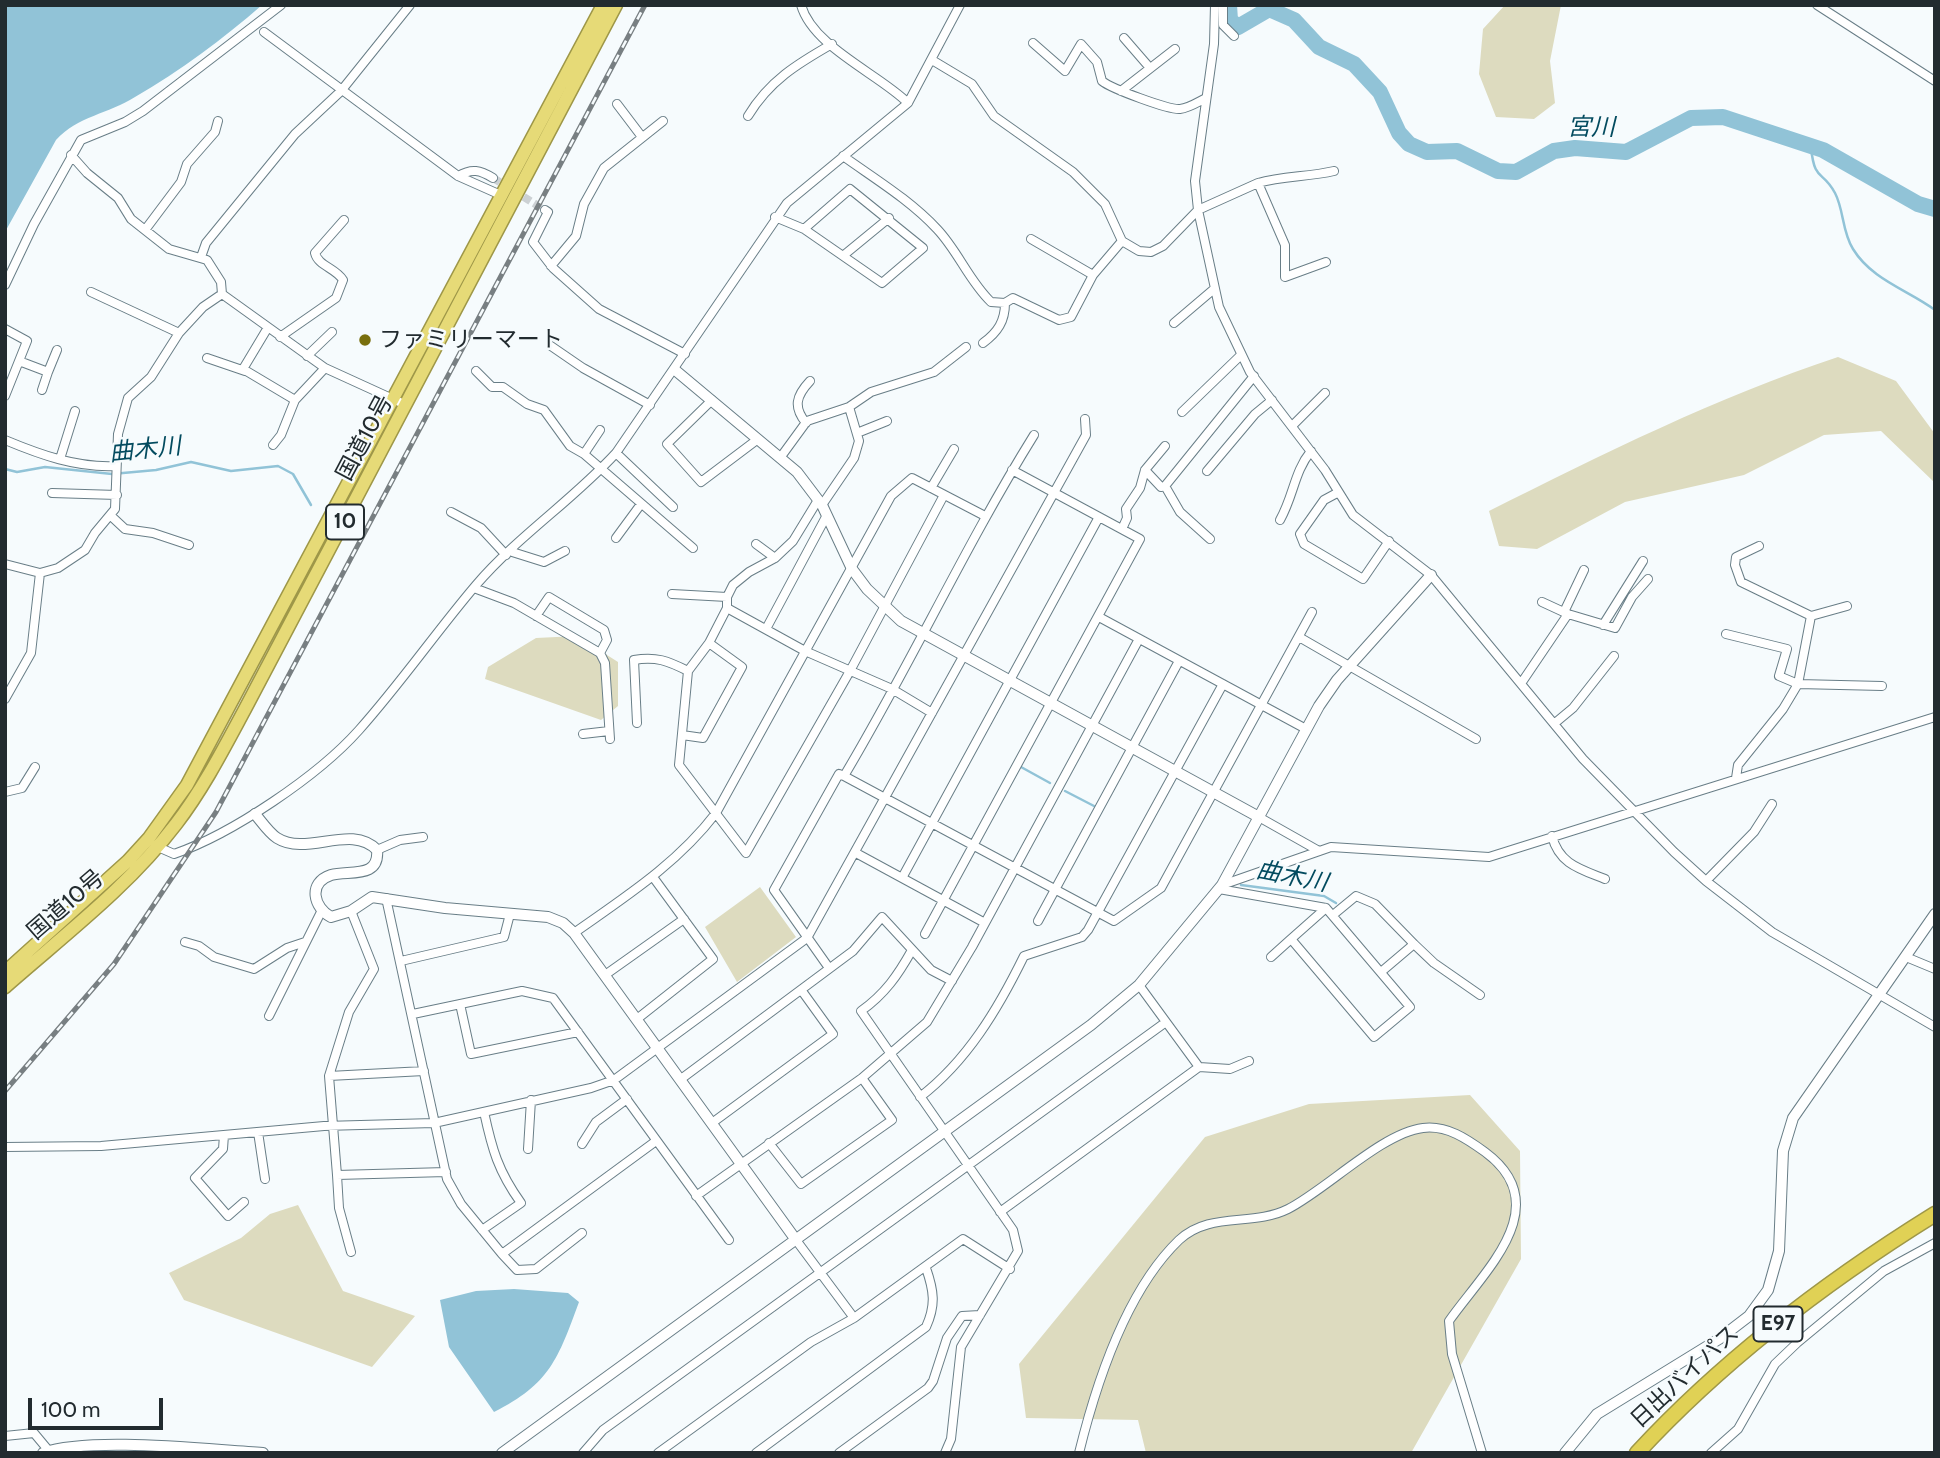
<!DOCTYPE html>
<meta charset="utf-8">
<style>
body{margin:0}
#map{position:relative;width:1940px;height:1458px;overflow:hidden;background:#f6fbfd;font-family:Cabin,sans-serif}
canvas{display:block}
.frame{position:absolute;inset:0;border:7px solid #222b2f;pointer-events:none}
.scale{position:absolute;left:28px;top:1398px;width:135px;height:32px;box-sizing:border-box;border:4px solid #222b2f;border-top:0;padding-left:9px;font-size:21px;line-height:24px;white-space:nowrap;color:#222b2f;-webkit-text-stroke:5px #f6fbfd;paint-order:stroke}
</style>
<div id="map">
<canvas width="1940" height="1458"></canvas>
<div class="frame"></div>
<div class="scale">100 m</div>
</div>
<script>
const ctx = document.querySelector('canvas').getContext('2d');
ctx.lineJoin = 'round';
function fillPath(path, color) { ctx.fillStyle = color; ctx.fill(path, 'evenodd'); }
function stroke(path, color, width, dash) { ctx.strokeStyle = color; ctx.lineWidth = width; ctx.lineCap = dash ? 'butt' : 'round'; ctx.setLineDash(dash || []); ctx.stroke(path); }
function write(font, color, halo, rows, align = 'center') {
  ctx.font = font + ' Cabin,"Noto Sans JP",sans-serif'; ctx.lineWidth = 5; ctx.setLineDash([]); ctx.textBaseline = 'middle'; ctx.strokeStyle = halo; ctx.fillStyle = color; for (const [text, x, y, turn = 0] of rows) {
    ctx.save(); ctx.translate(x, y); ctx.rotate((+turn || 0) * Math.PI / 180); ctx.textAlign = isNaN(turn) ? turn : align; if (halo) ctx.strokeText(text, 0, 0); ctx.fillText(text, 0, 0); ctx.restore();
  }
}
fillPath(new Path2D(`
 M1505,5H1561L1550,61L1555,103L1534,119L1496,117L1479,74L1483,29Z
 M1838,357L1896,381L1935,434V483L1881,431L1824,435L1744,475L1625,502L1537,549L1499,546L1489,511C1603,454 1717,397 1838,357Z
 M577,636L618,662V706L601,720L485,679L488,667L536,638Z
 M760,887L796,937L737,982L705,927Z
 M1470,1095L1520,1151L1521,1259L1411,1453H1146L1138,1420L1026,1418L1019,1364L1205,1137L1309,1104Z
 M298,1205L343,1291L415,1316L372,1367L184,1300L169,1273L241,1238L270,1214Z`), '#dddbbf');
fillPath(new Path2D(`
 M5,5H262C223,39 180,71 135,97C108,114 78,116 56,140L5,232Z
 M514,1289L568,1293L579,1302C558,1359 550,1384 494,1412L449,1347L440,1300L476,1291Z`), '#91c3d7');
stroke(new Path2D(`
 M1811,148C1815,183 1822,169 1835,193C1844,210 1842,232 1853,249C1872,280 1908,290 1935,310
 M5,469L17,472L45,467L112,474L156,470L191,462L231,471L278,466L293,474L311,505
 M1021,767L1050,783
 M1065,791L1094,806
 M1241,885L1324,896L1336,903`), '#91c3d7', 2.5);
stroke(new Path2D(`
 M1229,5L1230,20L1238,27L1269,9L1294,20L1319,47L1354,64L1380,92L1399,133L1409,144L1427,152L1457,151L1498,171L1516,172L1554,151L1575,148L1626,152L1691,118L1723,117L1823,150L1918,204L1935,209`), '#91c3d7', 16);
stroke(new Path2D(`
 M493,178L545,210`), '#ccd1d4', 8, [8, 4]);
const minor = new Path2D(`
 M801,5C813,47 879,74 908,103
 M1215,5L1214,44L1195,181L1198,210L1219,307L1250,372L1325,470L1353,515L1431,575L1583,759L1674,852L1706,881L1772,932L1935,1027
 M1223,5V25L1234,36
 M1817,5L1935,81
 M264,32L458,176L503,196
 M1124,38L1150,68
 M1033,43L1065,71L1081,44L1097,62L1102,81C1112,89 1169,110 1180,109C1189,108 1198,102 1206,98
 M932,60L972,84L994,116L1073,172L1105,204L1122,241L1139,251L1151,252L1163,246L1198,210L1258,183L1285,245V277L1326,262
 M1121,91L1175,49
 M617,104L642,137
 M748,116C769,81 797,64 832,44
 M71,155L87,173L118,198L131,219L169,249L207,260L221,282L222,294L325,368L406,405
 M843,156C875,179 910,200 937,229C958,251 969,281 991,302L1005,303L1013,298L1059,320L1071,317L1093,275L1122,241
 M458,176C472,168 480,170 493,178
 M1258,183C1283,176 1308,177 1334,171
 M545,210L548,212L533,242L553,268L599,309L685,354
 M775,217L804,229L882,283L923,248L850,189L804,229
 M145,230L181,182L187,164L215,132L218,121
 M1031,239L1093,275
 M844,255L889,218
 M201,257L206,243L295,134L341,91L410,5
 M551,266L576,236L584,204L604,168L663,121
 M5,285L34,224L81,140L125,122L143,111L281,5
 M91,292L179,333
 M1174,323L1214,289
 M5,329L27,341L5,396
 M267,329L243,369L295,400
 M280,337L336,298L343,280C336,268 318,266 315,253L344,220
 M983,343C998,332 1005,321 1005,303
 M551,346L583,368L650,405
 M307,356L332,332
 M207,358L245,371
 M19,361L48,372L57,350
 M476,371L492,387H503L527,404L544,410L570,446L584,454
 M42,390L48,372
 M712,400L667,444L701,482L758,439
 M1182,412L1241,355
 M806,423C793,407 796,396 810,381
 M1292,426L1325,393
 M600,430L584,454L693,548
 M857,433L887,421
 M5,440C41,455 77,468 116,466
 M273,445L281,435L295,400L325,368
 M616,453L673,507
 M780,458L807,421L849,407
 M60,459L75,411
 M1145,470L1161,487L1165,486L1254,376
 M1207,471L1255,414L1272,400
 M1165,486L1180,512L1210,539
 M931,488L954,449
 M52,493L117,495
 M1337,493L1324,500L1300,534L1304,544L1363,579L1389,541
 M818,500L793,541L775,558L749,572L733,585L727,597V608L709,643L688,671L679,765L746,853L850,671L944,495
 M822,505L854,458L859,441L849,407L871,392L934,372L966,347
 M451,512L481,528L506,555
 M110,515L125,529L153,533L189,545
 M1280,520C1294,495 1294,472 1311,451
 M1122,529L1127,518L1126,509L1140,488L1145,470L1165,446
 M616,538L641,504
 M756,544L775,558
 M1759,546L1736,557L1735,565L1741,582L1811,616L1798,684L1882,686
 M509,551L544,562L565,551
 M5,564L40,573
 M474,588L514,603L600,653L605,663L610,739
 M672,594L727,597
 M1542,602L1568,614
 M727,608L805,651L892,689L932,713
 M1564,612L1584,570
 M536,616L549,597L604,630L607,640L600,653
 M1811,616L1847,606
 M1099,617L1306,729
 M1603,625L1643,561
 M766,629L827,515
 M1726,634L1787,649L1779,676L1798,684L1783,709L1738,765L1736,778
 M1299,637L1476,739
 M1522,682L1568,614L1615,628L1632,597L1648,579
 M5,699L31,653L40,573L58,568L85,550L95,533L115,509L118,434L128,398L151,377L179,333L203,307L222,294
 M637,723L634,660C656,656 668,661 688,671
 M1555,723L1573,708L1614,656
 M583,734L609,731
 M682,735L703,738L742,667L709,643
 M844,776L1114,921L1161,888L1312,612
 M5,792L22,788L35,767
 M1257,816L1319,851
 M1552,836C1559,864 1580,869 1605,879
 M158,847L174,854C232,834 318,776 359,730C401,683 436,632 476,585C518,536 573,500 616,453L787,203L908,103L960,5
 M377,850L400,840L423,837
 M856,853L985,923
 M902,878L1099,517
 M1706,881L1754,832L1772,804
 M1222,885L1331,847L1489,857L1935,717
 M1219,889L1326,908L1410,1007L1374,1037L1291,939L1326,908
 M386,898L447,1179L461,1204L502,1254L656,1141
 M351,911L374,969L349,1012L329,1076L337,1175L446,1172
 M1333,915L1356,896L1375,904L1414,944L1381,972
 M1038,921L1179,661
 M574,933C625,897 677,864 716,813L891,496L912,478L985,516
 M925,934L1140,539L1012,470
 M185,942L199,946L214,957L254,969L287,948L305,942
 M1414,944L1434,963L1480,995
 M912,950C898,975 885,994 861,1011L1013,1230L1018,1251L961,1347L951,1439L945,1453
 M1271,957L1291,939
 M1906,957L1935,969
 M401,961L504,937L510,914
 M829,968L774,890L839,774L844,776C911,664 965,546 1034,435
 M605,975L684,919
 M460,1004L471,1054L578,1032
 M413,1014L522,991L553,998L729,1240
 M269,1016L321,912
 M637,1019L713,959L653,877
 M1199,1067L1230,1069L1249,1061
 M329,1076L424,1071
 M681,1079L853,951L882,917L931,970L952,981
 M920,1097C967,1061 998,1009 1024,956L1082,937L1088,930L1223,684
 M712,1123L833,1034L802,991
 M258,1132L265,1179
 M224,1135L223,1149L195,1178L228,1216L244,1202
 M769,1143L801,1184L892,1120L862,1078
 M582,1144L596,1122L627,1099
 M5,1147L101,1146L324,1126L434,1123L591,1088L614,1080L807,938L1086,435L1085,419
 M528,1149L531,1100
 M337,1175L339,1208L351,1252
 M696,1196L862,1078L927,1022L972,947L1139,639
 M1000,1212L1199,1067L1139,985
 M482,1230L521,1203C498,1171 492,1149 484,1112
 M796,1240L854,1318
 M502,1254L517,1270L536,1269L582,1233
 M5,1436L34,1433L49,1451
 M583,1453L603,1430L1166,1022
 M658,1453L811,1342L854,1318L963,1239L1010,1269
 M756,1453L926,1327C936,1305 934,1291 926,1268
 M839,1453L928,1388L933,1381L947,1338L962,1316L980,1315
 M1079,1453C1096,1384 1126,1291 1179,1240C1210,1211 1252,1227 1288,1209C1327,1189 1382,1133 1423,1128C1447,1125 1467,1139 1485,1152C1558,1206 1484,1271 1449,1321L1452,1354L1482,1453
 M1711,1453L1738,1429L1775,1364L1797,1343L1884,1271L1935,1243`);
const tertiary = new Path2D(`
 M675,370L797,472L822,505L852,569L867,589L901,621L1257,816
 M255,814C261,821 269,833 277,838C307,857 351,823 377,850C380,879 349,870 331,875C307,883 314,908 331,917L351,911L372,897L445,908L548,917L563,923L574,933L796,1240
 M43,1453C91,1436 208,1450 263,1453
 M502,1453L1091,1025L1139,985L1222,885L1319,706L1337,680L1431,575
 M1565,1453L1597,1414L1719,1339L1749,1316L1768,1290L1779,1251L1783,1151L1793,1118L1935,914`);
const trunk = new Path2D(`
 M5,972L128,861L149,838L187,785L603,5
 M5,987C64,935 128,887 176,824C203,789 224,748 245,709L616,5`);
const motorway = new Path2D(`
 M1637,1453C1723,1360 1827,1281 1935,1214`);
stroke(minor, '#697e87', 10);
stroke(tertiary, '#697e87', 12);
stroke(trunk, '#9e9748', 15);
stroke(motorway, '#9e9748', 17);
stroke(minor, '#fff', 8);
stroke(tertiary, '#fff', 10);
stroke(trunk, '#e6da77', 12);
stroke(motorway, '#e0d155', 14);
const rail = new Path2D(`
 M5,1091L114,964L216,812L645,5`);
stroke(rail, '#787f82', 5);
stroke(rail, '#f6fbfd', 2.5, [8]);
for (const [x, y, r, color] of [
 [365,340,7,"#796f0d"]
]) { const dot = new Path2D(); dot.arc(x, y, r, 0, 2 * Math.PI); ctx.fillStyle = color; ctx.fill(dot); stroke(dot, '#f6fbfd', 2.5); }
for (const [x, y, w] of [
 [345,522,38],
 [1778,1324,49]
]) { const box = new Path2D(); box.roundRect(x - w / 2, y - 17.5, w, 35, 5); ctx.fillStyle = '#f6fbfd'; ctx.fill(box); stroke(box, '#222b2f', 2); }
write('bold 21px', '#222b2f', null, [
 ["10",345,522],
 ["E97",1778,1324]
]);
write('23px', '#222b2f', '#f6fbfd', [
 ["ファミリーマート",379,340]
], 'left');
write('23px', '#222b2f', '#f6fbfd', [
 ["国道10号",365,438,-62],
 ["国道10号",66,905,-41],
 ["日出バイパス",1685,1377,-43]
]);
write('italic 24px', '#034b5f', '#f6fbfd', [
 ["宮川",1591,128],
 ["曲木川",145,450,-6],
 ["曲木川",1292,877,11]
]);
</script>
